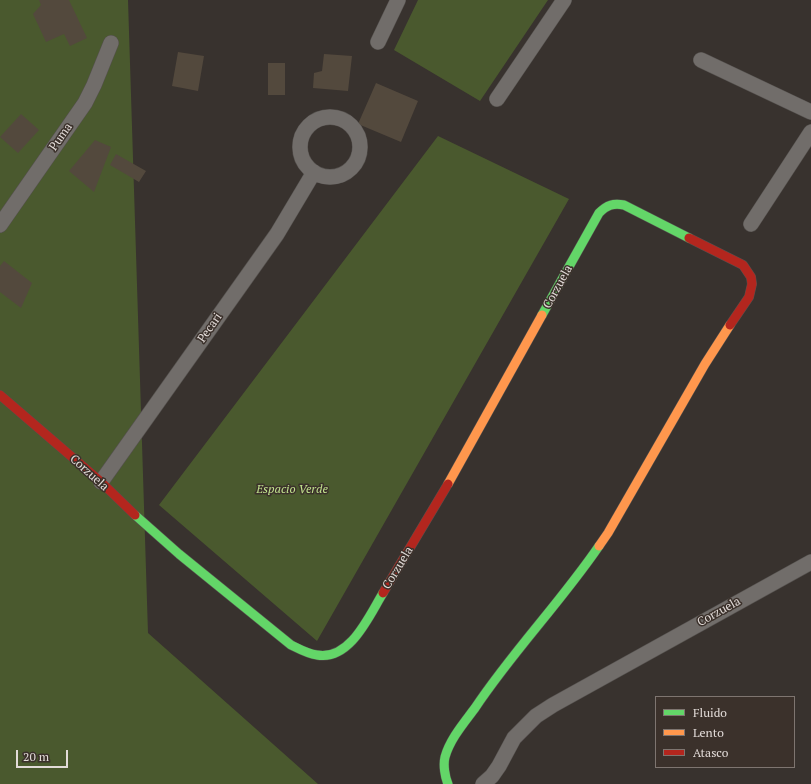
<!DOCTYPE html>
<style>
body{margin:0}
#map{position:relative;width:811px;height:784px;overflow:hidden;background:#38322e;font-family:"PT Serif",serif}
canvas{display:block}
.legend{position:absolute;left:655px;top:696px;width:140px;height:72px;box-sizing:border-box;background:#3b312b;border:1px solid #7e7570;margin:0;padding:5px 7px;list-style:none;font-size:12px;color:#e2dbd8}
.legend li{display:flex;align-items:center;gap:8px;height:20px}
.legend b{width:20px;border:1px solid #7e7570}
.scale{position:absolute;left:16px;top:750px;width:52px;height:18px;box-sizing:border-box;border:2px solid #e2dbd8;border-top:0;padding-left:5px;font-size:12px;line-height:14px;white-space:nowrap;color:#e2dbd8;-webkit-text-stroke:3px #3b312b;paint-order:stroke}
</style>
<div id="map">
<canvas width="811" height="784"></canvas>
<ul class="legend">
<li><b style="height:5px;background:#63d668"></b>Fluido</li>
<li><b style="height:5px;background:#ff974d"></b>Lento</li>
<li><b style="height:5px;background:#b3261e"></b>Atasco</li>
</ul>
<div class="scale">20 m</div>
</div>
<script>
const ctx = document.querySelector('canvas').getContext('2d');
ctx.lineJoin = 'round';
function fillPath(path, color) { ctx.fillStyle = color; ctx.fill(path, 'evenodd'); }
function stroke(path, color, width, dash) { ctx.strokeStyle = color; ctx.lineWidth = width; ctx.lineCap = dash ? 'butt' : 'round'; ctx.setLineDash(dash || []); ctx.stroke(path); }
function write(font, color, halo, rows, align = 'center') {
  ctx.font = font + ' "PT Serif",serif'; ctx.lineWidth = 3; ctx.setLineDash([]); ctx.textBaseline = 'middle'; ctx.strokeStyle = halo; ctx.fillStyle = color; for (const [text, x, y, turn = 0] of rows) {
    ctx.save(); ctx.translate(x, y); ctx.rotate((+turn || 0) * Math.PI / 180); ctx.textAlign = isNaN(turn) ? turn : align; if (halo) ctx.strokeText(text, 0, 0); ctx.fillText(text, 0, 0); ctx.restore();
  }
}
fillPath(new Path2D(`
 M0,0H128L148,633L318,784H0Z
 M418,0H548L480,101L394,50Z
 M438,136L569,199L317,641L159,505Z`), '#4a592e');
fillPath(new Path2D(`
 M39,0H69L87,38L70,46L64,34L46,42L33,14L41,5Z
 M178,52L204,56L198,91L172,86Z
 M324,54L352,56L348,91L313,88L314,73L322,71Z
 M268,63H285V95H268Z
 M376,83L418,101L401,142L358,124Z
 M21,114L39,130L18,153L0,137Z
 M95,140L111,147L94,192L69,171Z
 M116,154L146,171L139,182L110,165Z
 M4,261L32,283L21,308L0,292V266Z`), '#53493d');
const street = new Path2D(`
 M378,42L398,0
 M701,60L811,112
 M497,99L564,0
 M300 147a30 30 0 1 1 60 0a30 30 0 1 1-60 0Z
 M751,224L811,132
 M0,225L85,103L94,85L111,43
 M101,482L277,234L314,172
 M483,784L492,776L499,766L514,738L536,716L553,705L811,562`);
const fast = new Path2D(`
 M542,315L599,213C607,205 613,203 624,205L689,238
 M135,515L179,554L291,645C299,649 308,654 317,655C350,661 369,616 383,593
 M448,784C445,777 443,765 445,757C450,739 464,723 475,708C513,651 560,603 599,546`);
const slow = new Path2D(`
 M448,484L542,315
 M599,546L608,533L705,364L730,325`);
const jam = new Path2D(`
 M689,238L743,265L751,277L752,284L749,297L730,325
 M0,395L101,482L135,515
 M383,593L448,484`);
stroke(street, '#55514e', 16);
stroke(fast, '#55514e', 10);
stroke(slow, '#55514e', 10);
stroke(jam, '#55514e', 10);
stroke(street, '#716d6a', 15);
stroke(fast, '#63d668', 9);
stroke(slow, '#ff974d', 9);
stroke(jam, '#b3261e', 9);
write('12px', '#e2dbd8', '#3b312b', [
 ["Puma",61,137,-55],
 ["Corzuela",558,287,-61],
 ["Pecari",210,328,-55],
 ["Corzuela",89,473,42],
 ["Corzuela",398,568,-59],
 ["Corzuela",719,612,-29]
]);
write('italic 12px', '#c2e38e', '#3b312b', [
 ["Espacio Verde",292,490]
]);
</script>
